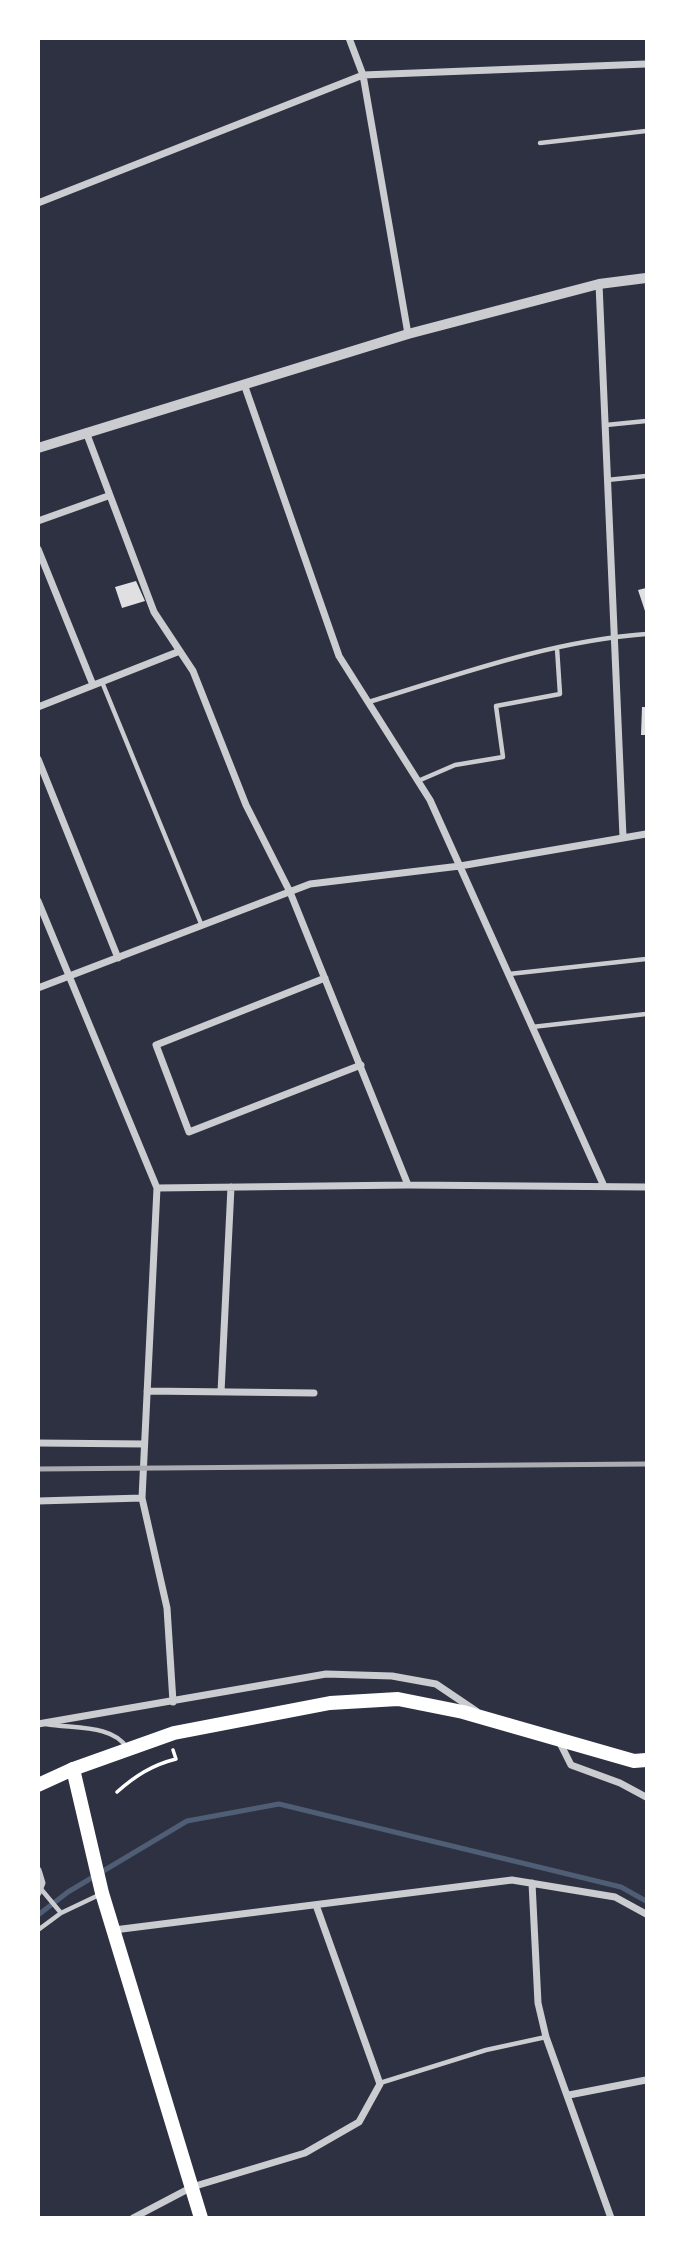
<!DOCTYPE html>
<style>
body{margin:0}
#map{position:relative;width:685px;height:2256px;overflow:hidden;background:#2d3142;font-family:"Titillium Web",sans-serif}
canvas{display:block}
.frame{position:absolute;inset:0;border:40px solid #fff;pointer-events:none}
</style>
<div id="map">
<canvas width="685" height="2256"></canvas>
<div class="frame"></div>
</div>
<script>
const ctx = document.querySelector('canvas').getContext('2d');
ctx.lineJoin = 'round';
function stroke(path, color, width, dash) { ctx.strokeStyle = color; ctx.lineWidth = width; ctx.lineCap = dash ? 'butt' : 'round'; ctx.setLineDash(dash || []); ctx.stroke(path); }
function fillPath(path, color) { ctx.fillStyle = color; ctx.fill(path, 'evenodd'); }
stroke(new Path2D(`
 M38,1915L68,1892L187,1821L279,1804L621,1887L646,1901`), '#4f5d75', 5);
fillPath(new Path2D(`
 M136,581L145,601L122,608L115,587Z
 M646,588V614L638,590Z
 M642,707H646V735H641Z`), '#e0e0e3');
stroke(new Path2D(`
 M117,1792C135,1776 152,1765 176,1759L173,1750`), '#fff', 3.5);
stroke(new Path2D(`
 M540,143L646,131
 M606,425L646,421
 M607,480L646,476
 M102,682L202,926
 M369,702C460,674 551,641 646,634
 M418,781L455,765L503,757L496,706L560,694L557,648
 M509,974L646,959
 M532,1027L646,1014
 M46,1724C72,1729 113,1724 127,1748
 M41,1889L61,1913
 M38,1930L61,1913L101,1894
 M380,2083L486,2050L546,2037`), '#caccd0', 4.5);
stroke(new Path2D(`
 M349,38L363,75L408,334
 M38,203L363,75L646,64
 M599,284L623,837
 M244,384L339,656L430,800L603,1184
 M86,432L154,612L193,671L246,805L290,892L408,1185
 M38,521L108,496
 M38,549L93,685
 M38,707L180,651
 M38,759L118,958
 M38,901L157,1188L142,1498L167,1608L173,1702
 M325,978L156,1045L189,1132L361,1065
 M38,988L310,884L460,866L646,834
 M157,1188L408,1185L646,1187
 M147,1391L314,1393
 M221,1392L231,1187
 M38,1443L144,1444
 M38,1501L142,1498
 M38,1724L326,1674L392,1676L436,1684L476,1711
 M559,1741L571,1765L620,1783L646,1797
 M38,1870L42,1883L38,1893
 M532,1883L538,2003L546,2037L611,2218
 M114,1930L512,1880L615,1897L646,1914
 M569,2095L646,2080
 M133,2218L192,2187L305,2153L359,2122L380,2084L316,1905`), '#caccd0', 7);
stroke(new Path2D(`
 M38,448L408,334L599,284L646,278`), '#caccd0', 10);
stroke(new Path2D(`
 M73,1769L102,1893L201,2218`), '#fff', 14);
stroke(new Path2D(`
 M38,1785L73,1769L174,1733L330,1703L398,1699L463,1712L634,1761L646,1760`), '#fff', 14);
stroke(new Path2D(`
 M38,1469L646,1464`), '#abadb3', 5);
</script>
